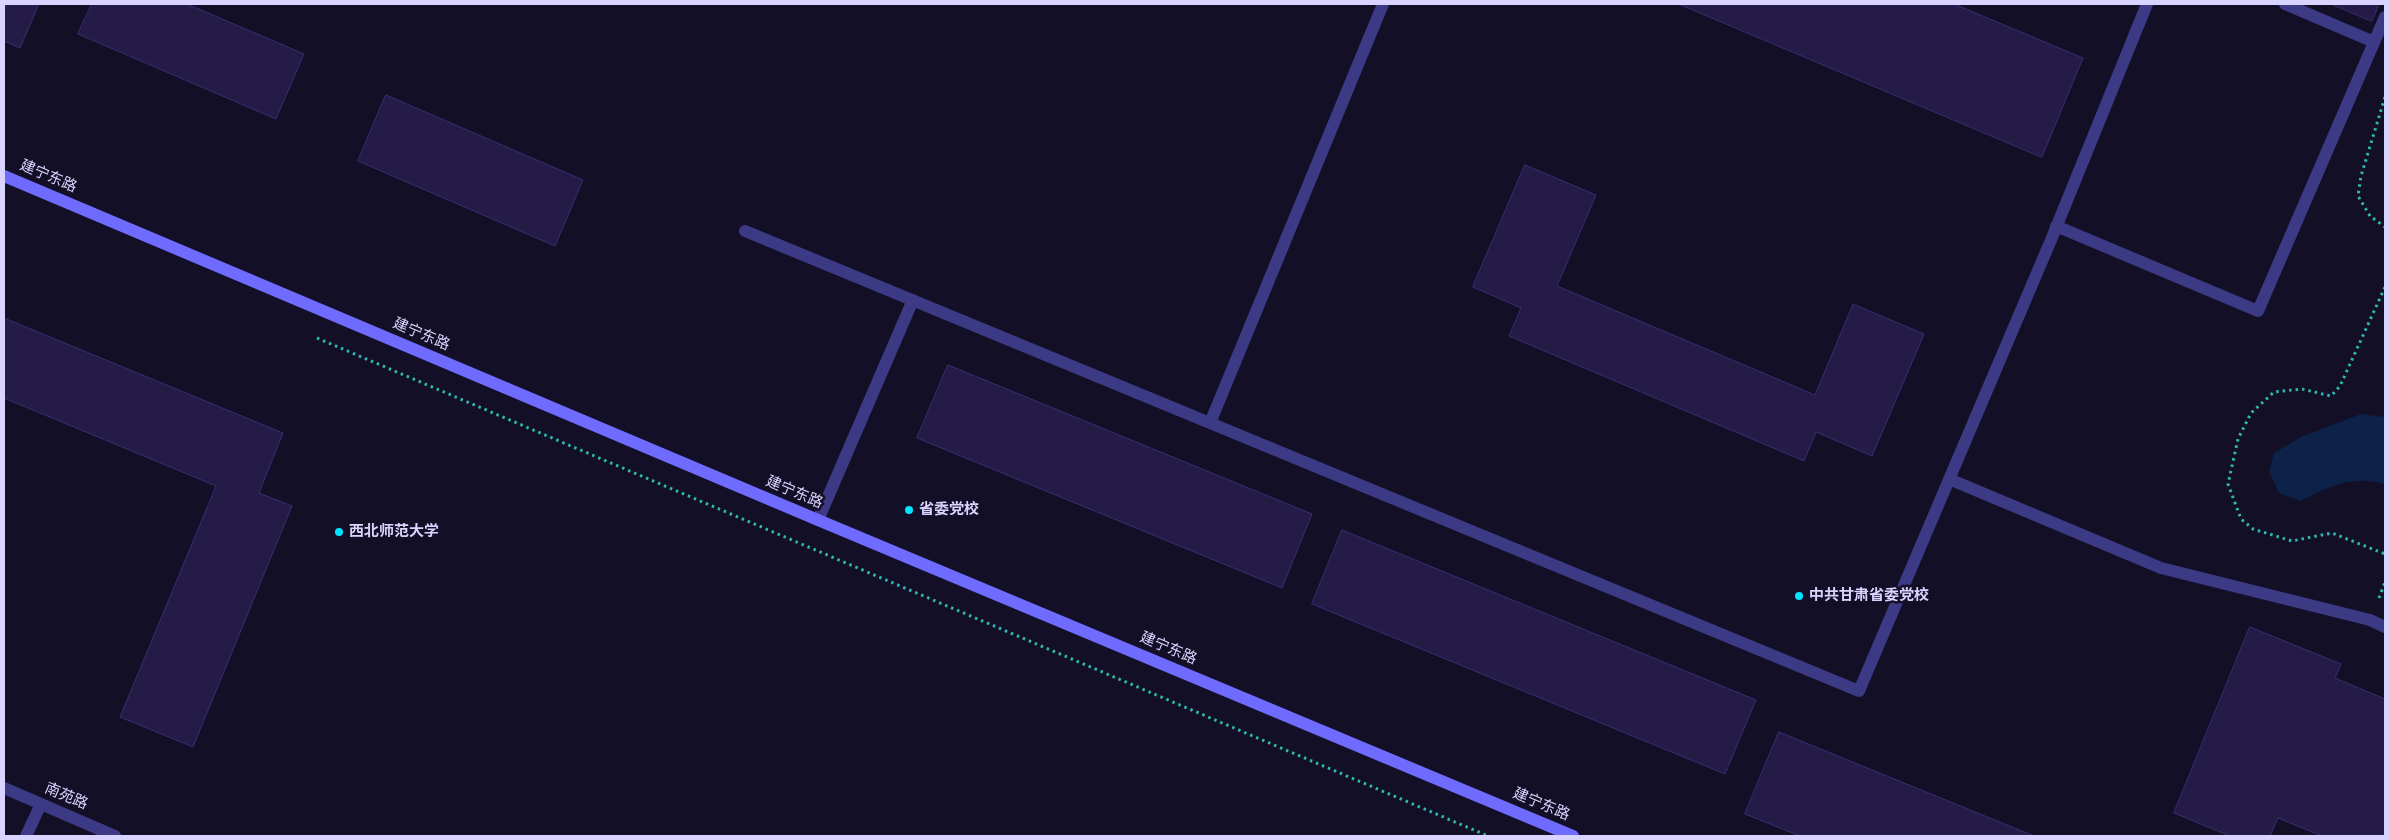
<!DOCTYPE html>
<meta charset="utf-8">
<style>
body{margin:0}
#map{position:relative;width:2389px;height:840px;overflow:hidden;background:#130f26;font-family:"Nunito Sans",sans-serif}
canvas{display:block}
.frame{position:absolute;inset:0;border:5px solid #d9d4ff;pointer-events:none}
</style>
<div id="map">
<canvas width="2389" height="840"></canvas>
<div class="frame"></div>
</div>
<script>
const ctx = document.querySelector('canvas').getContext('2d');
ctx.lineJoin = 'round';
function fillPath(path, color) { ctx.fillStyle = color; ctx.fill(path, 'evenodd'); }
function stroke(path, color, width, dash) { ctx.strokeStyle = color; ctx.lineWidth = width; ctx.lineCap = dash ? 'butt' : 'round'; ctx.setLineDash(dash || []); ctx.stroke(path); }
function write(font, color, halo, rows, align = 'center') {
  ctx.font = font + ' "Nunito Sans","Noto Sans SC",sans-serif'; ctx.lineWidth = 5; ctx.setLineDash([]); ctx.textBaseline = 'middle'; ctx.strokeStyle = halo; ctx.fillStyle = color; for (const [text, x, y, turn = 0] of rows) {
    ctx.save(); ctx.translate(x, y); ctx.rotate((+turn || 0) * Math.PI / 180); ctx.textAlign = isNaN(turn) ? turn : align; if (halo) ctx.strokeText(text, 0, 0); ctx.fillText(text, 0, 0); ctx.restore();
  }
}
fillPath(new Path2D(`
 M2361,414L2385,417V484C2351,475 2331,486 2300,501L2279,493L2269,472L2274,453L2303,436Z`), '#0c2248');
const building = new Path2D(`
 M4,4H39L20,48L4,41Z
 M92,4H187L304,54L276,119L78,34Z
 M1679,4H1954L2083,58L2042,157Z
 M2331,4H2379L2372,21Z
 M386,95L583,180L555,246L358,161Z
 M1525,165L1596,195L1557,286L1815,395L1853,304L1924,334L1872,456L1816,432L1804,461L1509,336L1521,308L1473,287Z
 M4,318L283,433L259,493L292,506L193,747L120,717L216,486L4,398Z
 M948,365L1312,514L1282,588L917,438Z
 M1342,530L1756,700L1725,774L1312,604Z
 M2250,627L2341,664L2335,678L2385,699V836H2322L2278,818L2270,836H2230L2174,813Z
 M1779,732L2034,836H1800L1745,814Z`);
fillPath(building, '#241b47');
stroke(building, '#3b2d73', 1);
stroke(new Path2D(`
 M2385,97L2361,176L2358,196L2370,216L2385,227
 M2385,287L2340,386L2331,396L2302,389L2274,392L2251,413L2238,439L2228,484L2241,519L2253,529L2292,541L2332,533L2385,554
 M317,338L1488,836
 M2379,598L2385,582`), '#2fb8b0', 3, [2.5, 4]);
stroke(new Path2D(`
 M2285,4L2374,42
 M2056,226L2258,311L2385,17
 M745,231L1859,691L2051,240L2147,4
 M1210,423L1383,4
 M1949,479L2161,568L2370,620L2385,627
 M818,520L913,300`), '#3d3a85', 12);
stroke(new Path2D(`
 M4,788L115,836
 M26,836L41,804`), '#3d3a85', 12);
stroke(new Path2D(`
 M4,176L818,520L1573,836`), '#6f6bff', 12);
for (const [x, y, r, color] of [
 [909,510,5,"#00e5ff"],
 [339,532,5,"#00e5ff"],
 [1799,596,5,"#00e5ff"]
]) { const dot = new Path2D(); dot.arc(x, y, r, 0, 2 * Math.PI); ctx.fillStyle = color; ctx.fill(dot); stroke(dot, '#130f26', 2); }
write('15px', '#d9d4ff', '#130f26', [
 ["建宁东路",48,177,23],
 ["建宁东路",421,335,23],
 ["建宁东路",794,493,23],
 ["建宁东路",1168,649,23],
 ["南苑路",66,797,23],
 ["建宁东路",1541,805,23]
]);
write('bold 15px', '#d9d4ff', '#130f26', [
 ["省委党校",919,510],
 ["西北师范大学",349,532],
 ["中共甘肃省委党校",1809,596]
], 'left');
</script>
